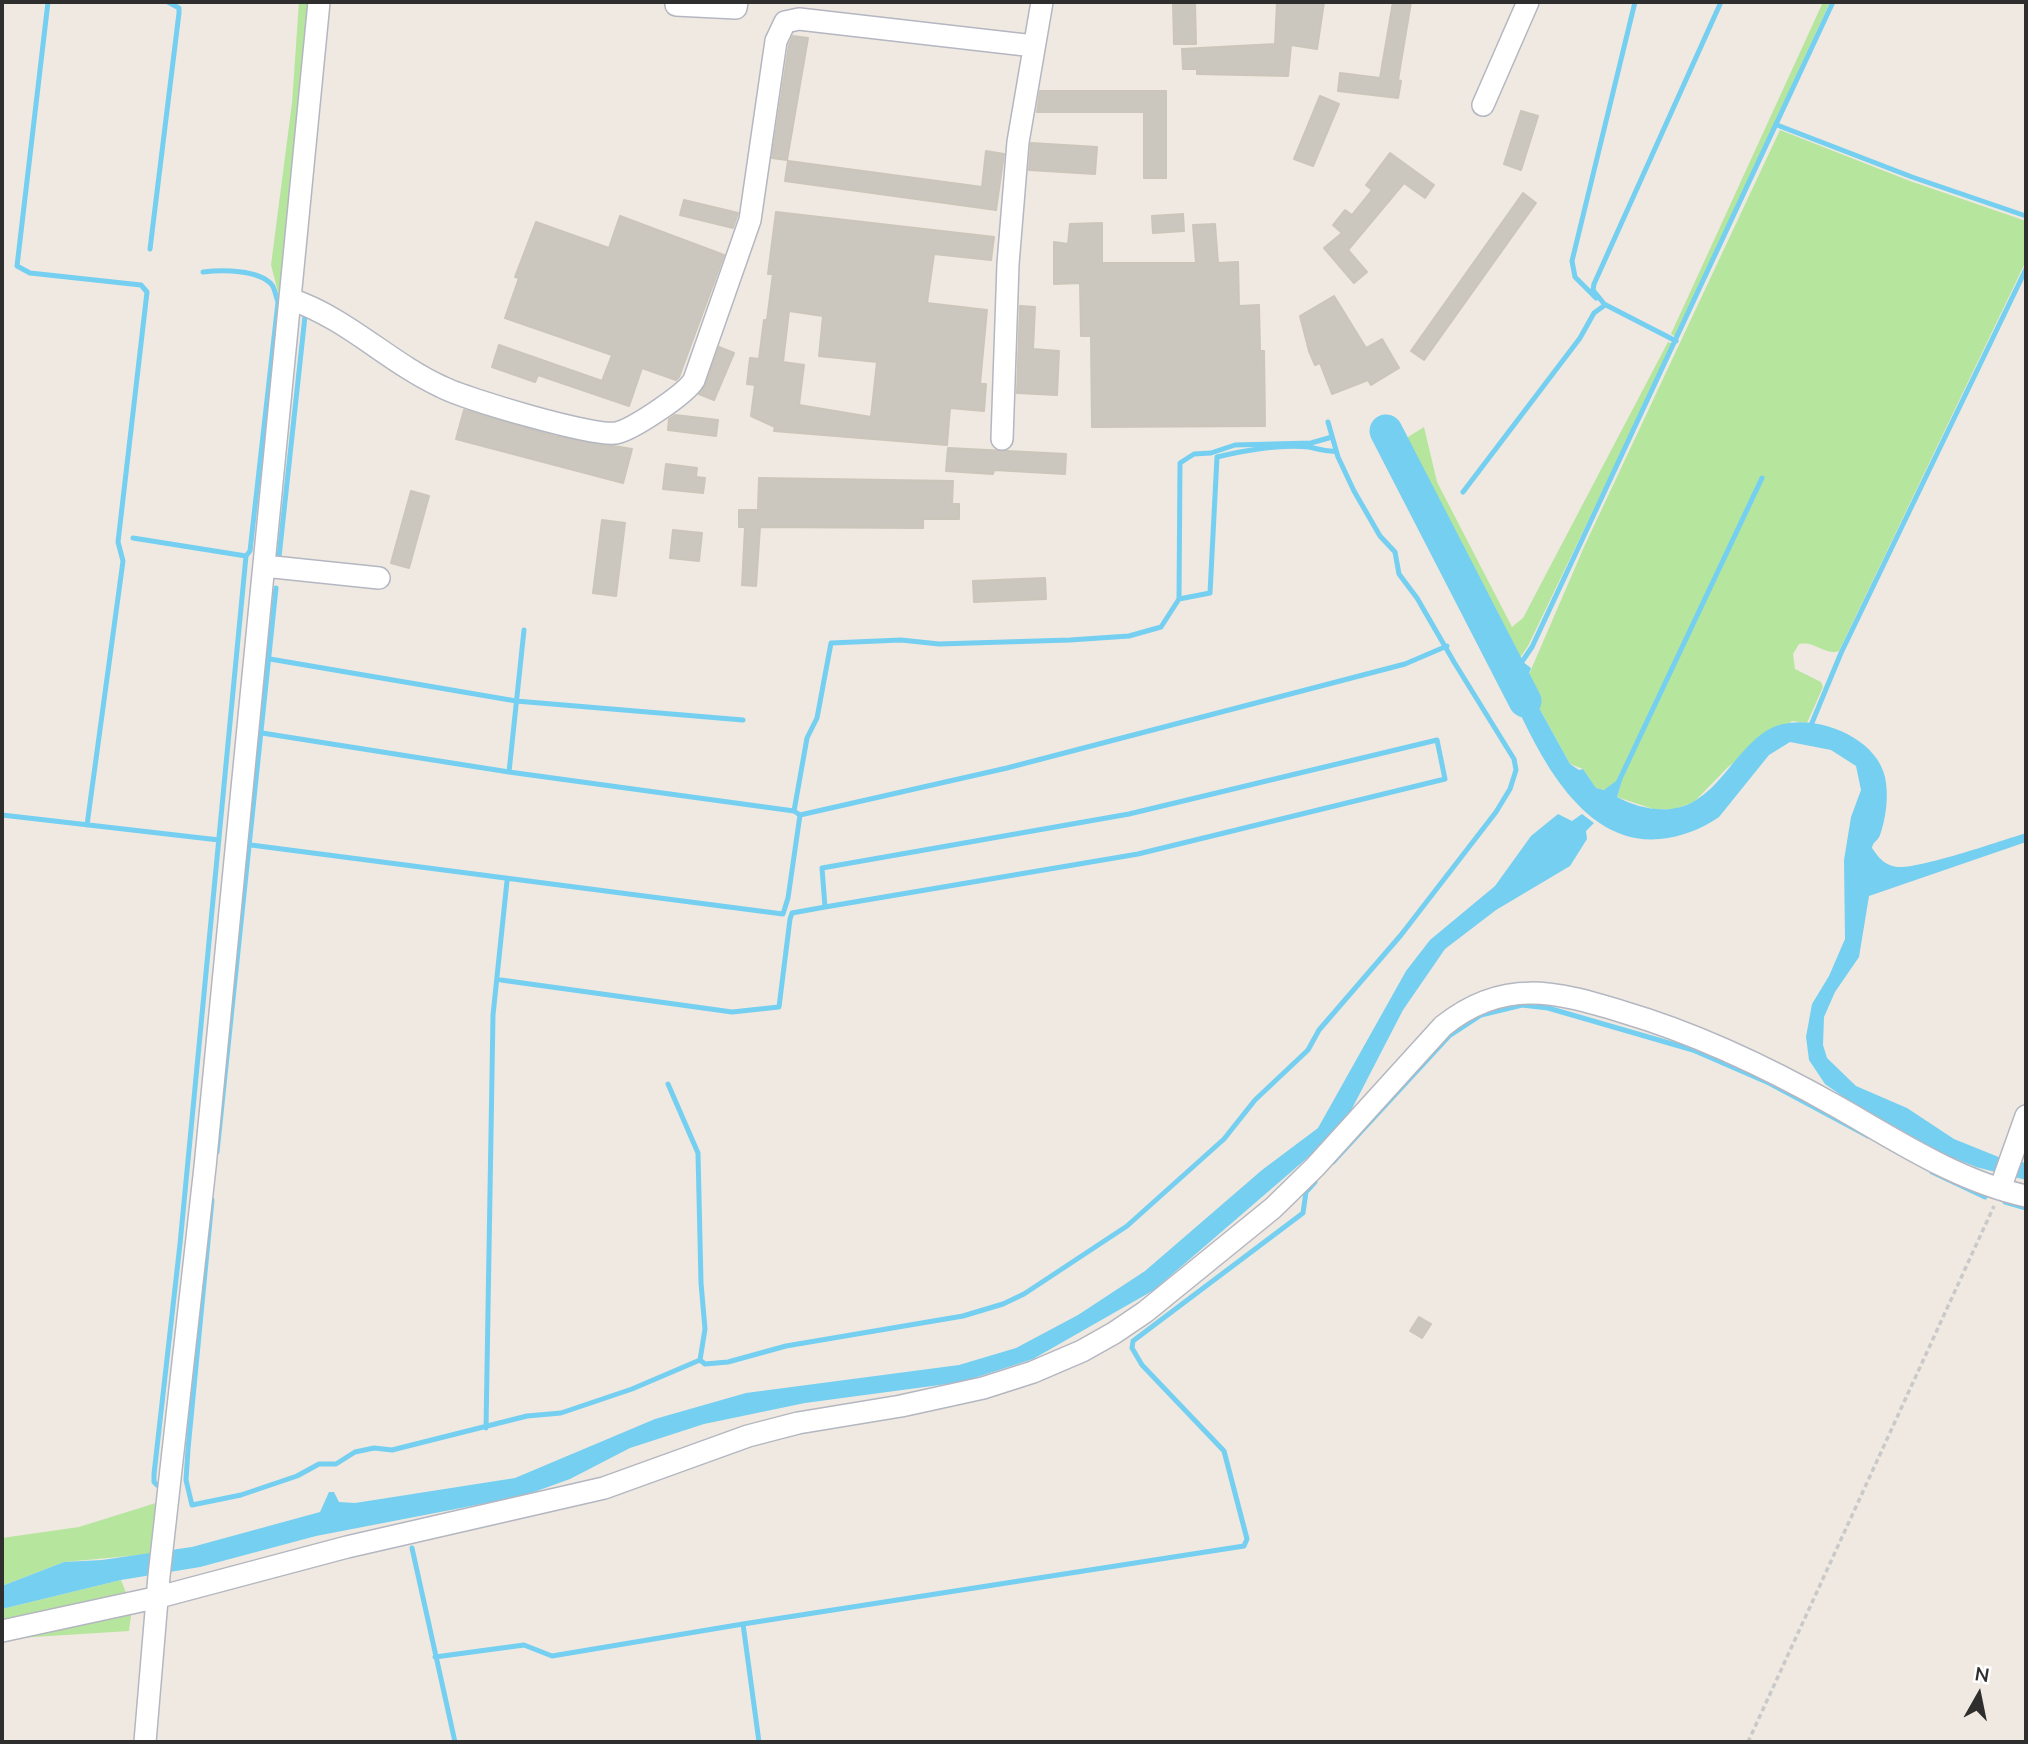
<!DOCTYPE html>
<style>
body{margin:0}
#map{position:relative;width:2028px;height:1744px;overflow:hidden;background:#efe9e1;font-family:Mulish,sans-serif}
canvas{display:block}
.frame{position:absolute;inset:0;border:4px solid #2e2e2e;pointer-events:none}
.north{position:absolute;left:1944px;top:1660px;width:70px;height:70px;-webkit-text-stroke:5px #fff;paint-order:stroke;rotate:9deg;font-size:19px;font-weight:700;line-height:28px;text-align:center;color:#2e2e2e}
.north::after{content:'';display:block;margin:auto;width:24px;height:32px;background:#2e2e2e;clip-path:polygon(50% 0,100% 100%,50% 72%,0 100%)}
</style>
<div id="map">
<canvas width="2028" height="1744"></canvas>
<div class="frame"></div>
<div class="north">N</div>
</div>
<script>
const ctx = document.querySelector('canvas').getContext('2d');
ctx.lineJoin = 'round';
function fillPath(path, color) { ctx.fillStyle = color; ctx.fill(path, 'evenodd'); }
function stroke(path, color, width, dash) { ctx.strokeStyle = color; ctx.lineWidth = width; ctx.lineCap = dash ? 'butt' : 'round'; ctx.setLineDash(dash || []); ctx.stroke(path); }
fillPath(new Path2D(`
 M299,2H313L280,300L271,265L292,103Z
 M1823,2H1830L1676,337L1671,334Z
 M1780,130L1910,181L2026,221V261L1839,651C1825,656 1816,641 1799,644L1793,654L1795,669L1821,682L1823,687L1807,723L1792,721L1728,767L1694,802L1675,809H1653L1617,797L1622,781L1604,790L1596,788L1583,769L1570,764L1528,688L1527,679L1584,547Z
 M1668,342L1673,344L1528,646L1519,659L1512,660L1502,651L1397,444L1424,427L1437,482L1512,627L1523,618Z
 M159,1502L152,1554L64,1562L2,1586V1538L79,1527Z
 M121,1580L132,1608L129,1631L2,1639V1609Z`), '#b6e59e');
fillPath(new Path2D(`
 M1508,657L1519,659L1531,668L1527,679L1528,688L1570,764L1579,770L1583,769L1596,788L1604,790L1616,781H1622L1617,797C1639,809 1670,815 1693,802C1723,785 1737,750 1766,731C1803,708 1875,733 1885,777C1889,796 1886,818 1880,835C1878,841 1873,841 1872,848C1879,858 1884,865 1897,867C1920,869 2000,841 2026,833V842L1869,896L1859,957L1835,992L1824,1017L1823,1045L1827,1058L1856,1086L1907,1108L1954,1139L2001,1158L2026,1163V1180L1976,1167L1941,1153L1845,1098L1825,1084L1809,1060L1806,1037L1812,1004L1829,976L1845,939L1844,860L1851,817L1861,790L1856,766L1831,750L1790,742L1769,755L1719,817C1702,829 1681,837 1660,839C1577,847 1532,741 1504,678L1499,662Z
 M1558,814L1572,821L1582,814L1594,823L1586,831L1587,839L1570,866L1496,910L1445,949L1403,1010L1342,1128L1154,1290L1033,1359L962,1382L805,1403L704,1424L630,1448L570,1479L523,1496L316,1536L200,1567L121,1580L2,1609V1586L64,1562L102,1560L192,1547L320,1512L329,1492H334L339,1502L355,1503L515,1478L655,1419L746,1393L959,1365L1016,1348L1078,1315L1145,1271L1262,1170L1318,1128L1406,971L1430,940L1495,886L1531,836Z`), '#75cff0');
stroke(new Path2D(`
 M48,2L17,266L30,273L141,285L147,292L118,542L123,561L87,825
 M1777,125L1912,177L2026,216
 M150,249L179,13V8L168,2
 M1596,298L1575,277L1572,261L1635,2
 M1604,304L1676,341
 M1463,492L1580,338L1594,313L1605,305L1593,290L1594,284L1721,2
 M133,538L246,556L250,551L278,302C276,297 275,289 272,285C259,269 221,270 203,272
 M279,557L305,316
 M1179,599L1180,463L1194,454L1211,453L1235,445L1311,443L1332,437
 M270,659L516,701L743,720
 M1519,666L1532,647L1833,2
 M1809,730L1841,653L2026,269
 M262,733L509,772L794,811L800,815L1007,768L1405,664L1447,646
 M509,772L524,630
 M1617,785L1762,478
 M794,811L807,738L817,718L831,643L901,640L939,644L1070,640L1129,636L1161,627L1179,599L1210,593L1217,457C1246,450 1279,444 1309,447C1319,449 1325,452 1336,451
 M2,815L219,840
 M251,845L783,914L788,898L800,815
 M501,980L732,1012L779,1007L790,919L792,913L825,907L1138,854L1445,779L1437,740L1129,814L822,868L825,907
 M217,1152L276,588
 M1333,1162L1449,1036L1481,1015L1522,1005L1548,1008L1693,1050L1769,1083L1868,1136
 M1932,1172L1985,1197
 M212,1200L188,1449L186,1480L192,1505L241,1495L297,1476L319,1464H336L355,1452L374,1448L392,1450L527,1416L561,1413L632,1389L700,1360L705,1329L701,1283L698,1153L668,1084
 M2005,1202L2026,1208
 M700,1360L705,1364L728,1362L786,1346L963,1316L1003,1304L1024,1294L1127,1226L1224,1139L1255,1100L1308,1050L1319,1030L1401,935L1496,812L1510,789L1516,770L1514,759L1454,662L1417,598L1399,574L1395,552L1380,536L1354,491L1338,457L1328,422
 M486,1428L493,1015L507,881
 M157,1485L154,1482V1474L180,1244L246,556
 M412,1548L455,1742
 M743,1624L1244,1546L1247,1539L1224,1451L1142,1365L1132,1348L1133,1341L1303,1213L1306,1192L1315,1182
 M435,1657L524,1645L552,1656L743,1624L759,1742`), '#75cff0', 5);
stroke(new Path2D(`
 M1386,431L1525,701`), '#75cff0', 33);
const building = new Path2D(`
 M1173,2H1195L1196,44H1174Z
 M1277,2H1324L1317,49L1291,45L1288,76L1197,74V69H1183L1182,49L1275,44Z
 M1393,2H1411L1398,80L1401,81L1398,98L1338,91L1340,73L1380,78Z
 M793,36L808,38L787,160L772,158L789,45Z
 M1040,91H1166V178H1144V112H1037Z
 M1320,96L1339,104L1313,166L1294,159Z
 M1521,111L1538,116L1521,170L1504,164Z
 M1031,143L1097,147L1095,174L1029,170Z
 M986,151L1004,154L996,210L785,181L788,161L982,187Z
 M1390,153L1434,185L1425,198L1404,183L1348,250L1367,272L1354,283L1324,248L1342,233L1333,225L1345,210L1352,215L1372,190L1366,185Z
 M1523,193L1536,203L1424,360L1411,351Z
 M684,200L738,213L733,228L680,215Z
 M776,212L994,237L991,260L934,254L927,303L987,310L980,384H986L984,411L950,408L947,445L774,431L775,427L751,416L755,385L747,384L750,358L759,359L764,320H767L773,274H768ZM789,311L823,316L819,356L877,362L871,417L799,405L804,365L783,362Z
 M1183,214L1184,231L1153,233L1152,216Z
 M620,216L724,255L679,377L676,380L642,368L629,406L538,375L535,382L492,367L499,345L602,381L612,355L505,318L519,278L515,277L536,222L609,248Z
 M1102,223V263H1196L1193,225L1215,224L1218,263L1238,262L1239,306L1259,305L1260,351H1264L1265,426L1092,427L1091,336H1081L1080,283L1054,284V242L1068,244L1070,224Z
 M1334,296L1366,348L1382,339L1399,368L1371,385L1368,380L1332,394L1320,363L1315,365L1309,351L1300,316Z
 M1020,306L1035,307L1033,349L1059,351L1057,395L1017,393Z
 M719,347L734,353L714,400L699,394L706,384Z
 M464,410L554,436L632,449L623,483L456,439Z
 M675,415L718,420L716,436L668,430L669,419Z
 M948,448L1066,454L1065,474L994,470L993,474L946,471Z
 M666,464L697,468L696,477L705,478L703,493L663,489Z
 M759,478L953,481L952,504H959V519H923V528L760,527L756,586L742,585L745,527H739V510H758Z
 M411,491L429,496L409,568L391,563Z
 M602,520L625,523L616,596L593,593Z
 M673,530L702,533L699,561L670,558Z
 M1045,578L1046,599L974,602L973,581Z
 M1419,1317L1431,1324L1422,1338L1410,1331Z`);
fillPath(building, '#cbc7bf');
stroke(building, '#cbc5ba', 2);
const minor = new Path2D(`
 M676,5L736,8L737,2
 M1483,105L1528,2
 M290,299C347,318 388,362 442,387C466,399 593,437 616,433C632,430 686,394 694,380L750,220L776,41L785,22L799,19L1034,46
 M1002,439L1008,264L1018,142L1042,2
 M264,566L379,578
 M2000,1189L2026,1116
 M2,1631L159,1597L347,1547L604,1488L748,1436L798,1423L901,1406L983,1388L1033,1372L1082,1351L1114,1333L1145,1312L1273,1208L1315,1167L1443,1026C1503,978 1555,991 1623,1012C1698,1034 1767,1067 1836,1106C1896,1140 1957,1181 2026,1196
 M145,1742L159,1576L205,1167L319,2`);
stroke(minor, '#b4b7c1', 24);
stroke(new Path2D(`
 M1748,1742L1994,1206`), '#c9c9c9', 3.5, [5, 3.5]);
stroke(minor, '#fff', 21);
</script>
